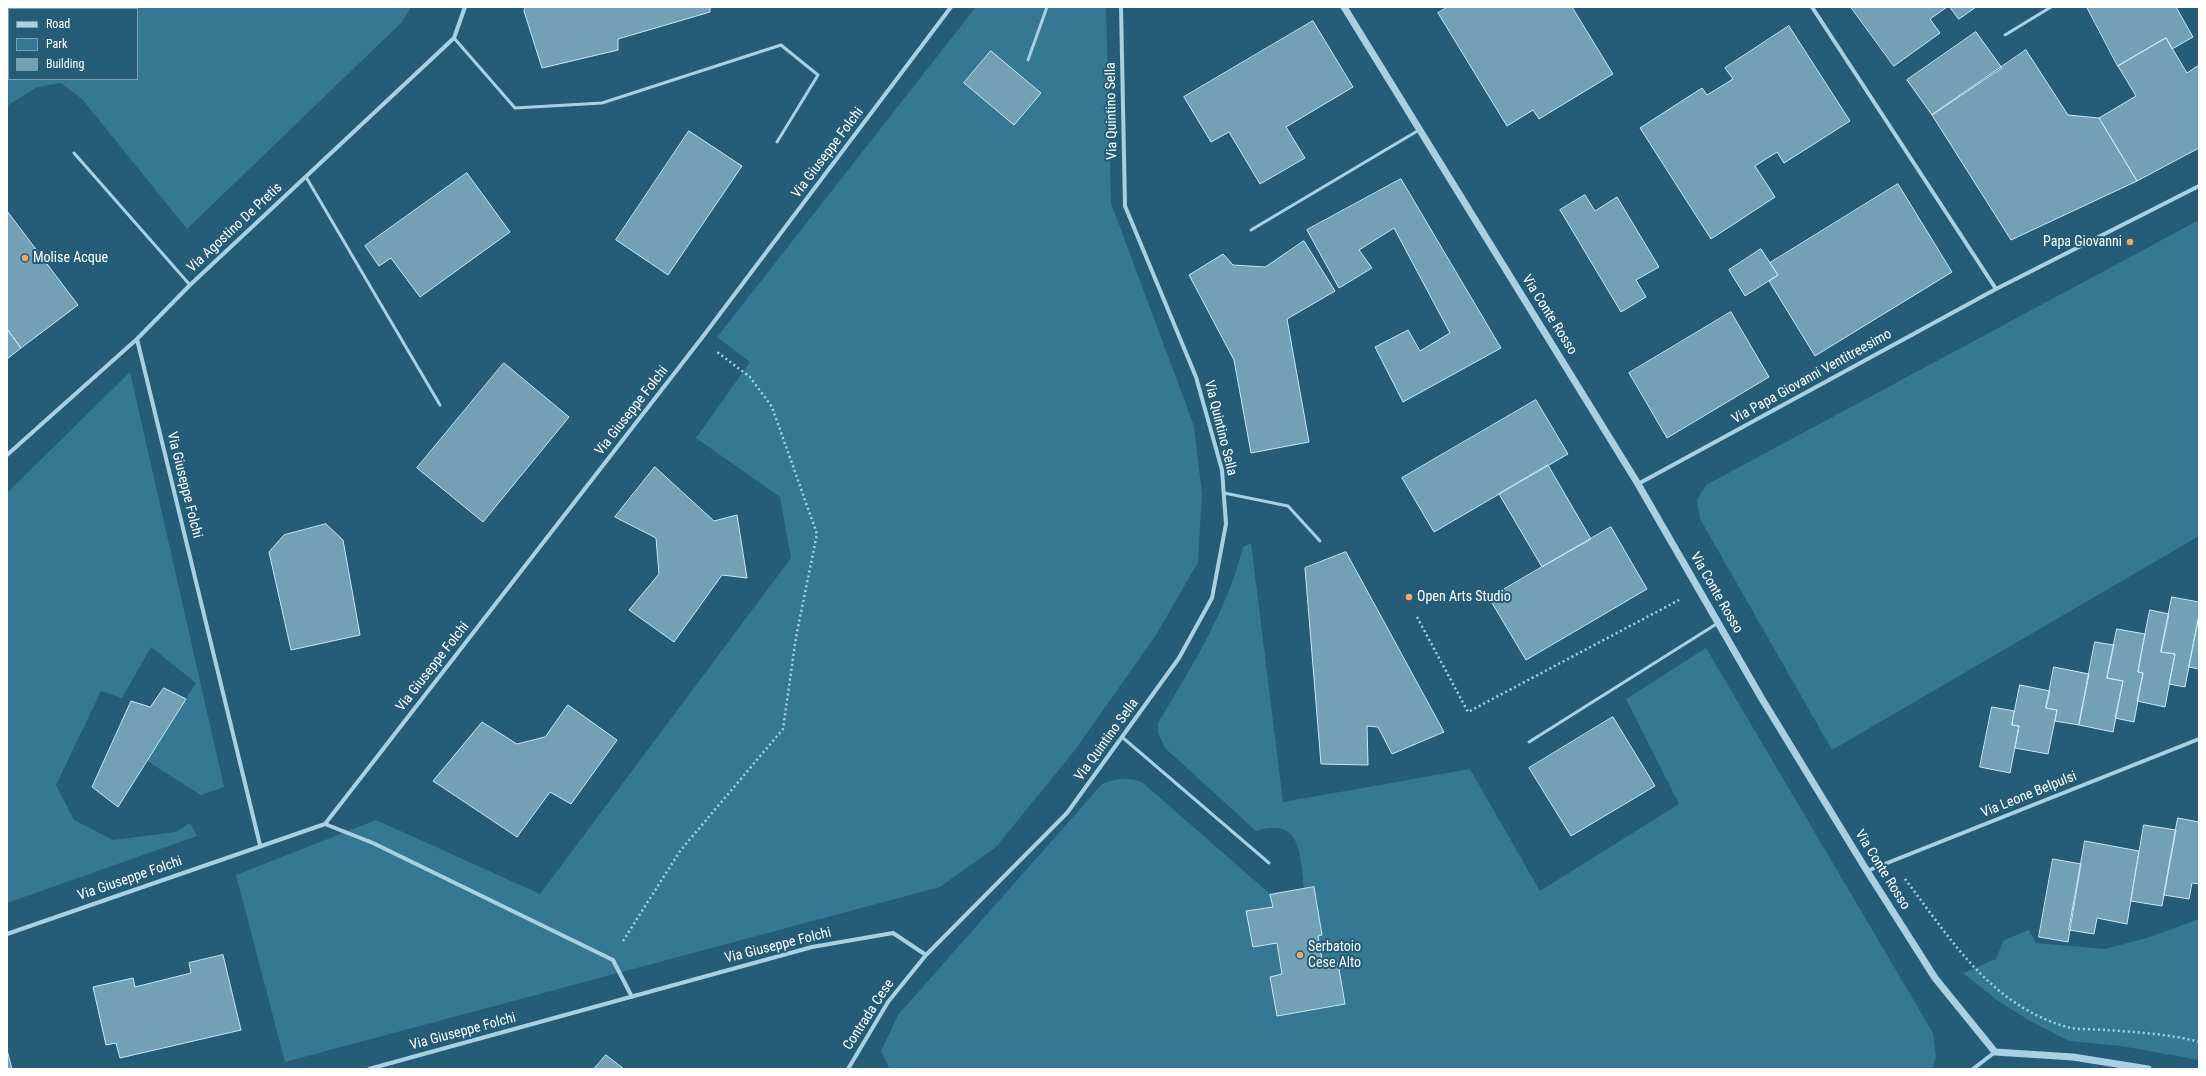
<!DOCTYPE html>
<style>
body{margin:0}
#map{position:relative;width:2206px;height:1076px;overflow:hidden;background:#255d78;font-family:"Roboto Condensed",sans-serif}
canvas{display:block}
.frame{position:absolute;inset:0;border:8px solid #fff;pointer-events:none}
.legend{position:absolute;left:8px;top:8px;width:130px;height:72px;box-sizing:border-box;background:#255d78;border:1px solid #7c9eae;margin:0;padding:5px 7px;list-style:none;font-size:12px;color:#fff}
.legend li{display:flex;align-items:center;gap:8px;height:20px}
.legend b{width:20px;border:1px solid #7c9eae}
</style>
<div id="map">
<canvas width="2206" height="1076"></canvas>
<div class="frame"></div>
<ul class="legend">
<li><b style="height:5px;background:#a7d0e3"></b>Road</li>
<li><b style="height:11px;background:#367793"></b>Park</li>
<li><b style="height:11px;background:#72a0b4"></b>Building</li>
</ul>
</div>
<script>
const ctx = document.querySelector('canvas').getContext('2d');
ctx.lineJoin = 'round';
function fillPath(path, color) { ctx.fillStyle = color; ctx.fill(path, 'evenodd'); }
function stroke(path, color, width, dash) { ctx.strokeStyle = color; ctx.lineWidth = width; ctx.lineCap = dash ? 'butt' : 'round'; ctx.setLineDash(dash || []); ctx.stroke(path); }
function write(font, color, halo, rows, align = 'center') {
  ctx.font = font + ' "Roboto Condensed",sans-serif'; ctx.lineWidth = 4; ctx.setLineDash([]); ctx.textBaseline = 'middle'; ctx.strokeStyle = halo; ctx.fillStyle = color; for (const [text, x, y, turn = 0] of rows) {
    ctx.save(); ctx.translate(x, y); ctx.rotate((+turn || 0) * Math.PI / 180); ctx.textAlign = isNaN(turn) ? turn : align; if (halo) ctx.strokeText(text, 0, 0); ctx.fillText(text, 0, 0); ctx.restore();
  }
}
fillPath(new Path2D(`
 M7,7H411L402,22L187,229L82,99L61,83L37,87L7,106ZM9,9H137V79H9Z
 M976,7H1106L1111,203L1194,426L1202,494L1198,562L1156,635L1075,750L996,847L940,887L285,1062L236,875L376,820L540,894L791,558L780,497L696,438L750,362L717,337Z
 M2199,220V536L1832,750L1700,519L1697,500L1706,485Z
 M130,372L224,787L201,795L147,761L196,683L151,647L122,698L101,691L56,785L74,820L113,840L176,832L190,823L197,836L7,903V493Z
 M1251,543L1283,802L1470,769L1540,891L1679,804L1626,699L1706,648L1933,1033L1936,1057L1932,1069H890L881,1051L898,1015L1102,784C1118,778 1126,777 1142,782L1269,893L1304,888C1300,855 1302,816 1256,831L1165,748L1158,733V723C1191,668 1227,611 1243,547Z
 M2199,919V1060L2121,1046L2069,1041L2030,1021L1997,1000L1963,973L1996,959L2004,940L2029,930L2036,943L2105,949L2150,937Z`), '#367793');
const building = new Path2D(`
 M526,7H710V12L618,39V50L542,68L524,11Z
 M1448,7H1572L1613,74L1539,119L1533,110L1507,126L1438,13Z
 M1851,7H1947L1930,19L1940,33L1894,66Z
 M1950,7H1976L1959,19Z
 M2087,7H2176L2193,37L2172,49L2166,38L2118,66Z
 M1313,21L1353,87L1286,127L1305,158L1260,184L1229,132L1211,142L1184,97Z
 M1789,26L1850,121L1784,163L1777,152L1755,166L1775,197L1711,239L1640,128L1702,88L1707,95L1733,79L1725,68Z
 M1976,32L2002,68L1932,115L1907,80Z
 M2166,38L2187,73L2199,65V148L2137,181L2099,118L2136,96L2118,66Z
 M2026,50L2068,115L2099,118L2137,181L2011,240L1932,115Z
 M991,51L1041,93L1014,125L964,83Z
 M689,131L742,166L668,275L616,240Z
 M467,173L510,232L420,297L391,258L379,266L365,246Z
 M1401,179L1501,348L1403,402L1375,347L1408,330L1420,351L1450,333L1394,228L1359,250L1372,268L1339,288L1307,230Z
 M1898,184L1952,272L1815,356L1769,281L1778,275L1770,263Z
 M1585,195L1595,211L1617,197L1659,267L1636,280L1646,297L1621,312L1560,210Z
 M7,211L78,305L21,348L7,329Z
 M1304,241L1335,291L1287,319L1309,442L1251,453L1234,360L1189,275L1223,254L1233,265L1265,267Z
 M1761,249L1778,275L1745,296L1729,270Z
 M1731,312L1769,377L1667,438L1629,373Z
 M7,329L21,348L7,359Z
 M504,363L569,417L483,522L417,468Z
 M1536,400L1568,454L1434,532L1402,478Z
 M1548,465L1591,539L1542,567L1499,494Z
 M655,467L714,521L737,515L747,578L722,575L674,642L629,610L659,574L656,538L615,517Z
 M326,524L343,540L360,635L291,650L269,552L284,535Z
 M1611,527L1647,589L1526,660L1489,598Z
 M1346,552L1444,732L1392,754L1378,727L1367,726L1368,765L1321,764L1305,568Z
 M2172,597L2199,602V615L2185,687L2169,684L2175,654L2161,652Z
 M2150,610L2169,614L2161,652L2175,654L2165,707L2137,701L2143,673L2138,672Z
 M2199,615V669L2189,667Z
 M2117,629L2145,634L2138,672L2143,673L2134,722L2115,718L2123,681L2107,678Z
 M2095,642L2114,645L2107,678L2123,681L2113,732L2079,725Z
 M2054,667L2089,674L2079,725L2055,721L2057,710L2046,708Z
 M2020,685L2050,691L2046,708L2057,710L2048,754L2015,748L2019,726L2012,725Z
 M164,688L186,699L118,807L92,787L131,701L150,707Z
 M568,705L617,740L571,804L550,792L517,837L433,781L482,722L517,744L545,737Z
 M1992,707L2014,711L2012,725L2019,726L2010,773L1980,767Z
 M1613,717L1655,786L1571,836L1529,768Z
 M2178,818L2199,822V884L2192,883L2189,899L2164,895Z
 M2144,825L2176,830L2162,906L2131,901Z
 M2085,841L2139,851L2127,924L2097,918L2094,934L2069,930Z
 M2053,859L2081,864L2068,942L2039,937Z
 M1314,887L1322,935L1318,936L1323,965L1338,963L1345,1004L1277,1016L1270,977L1282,974L1277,943L1253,947L1246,911L1273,907L1270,895Z
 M223,955L241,1030L120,1058L116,1043L106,1045L93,987L133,978L135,987L191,973L189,963Z
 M7,1050L12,1069H7Z
 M606,1055L624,1069H594Z`);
fillPath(building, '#72a0b4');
stroke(building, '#c9e6f3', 1);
stroke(new Path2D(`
 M1417,617L1468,712L1679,600
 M1905,879C1950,938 1990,1005 2067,1027C2078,1030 2094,1029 2106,1030C2135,1032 2171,1034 2199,1042
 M623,941L680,851L783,729L796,637L817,534L772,407L750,377L717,352`), '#a7d0e3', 2.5, [2, 3]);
stroke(new Path2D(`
 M2005,35L2051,7
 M454,38L515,108L602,103L781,45L818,75L777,142
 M1028,60L1047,7
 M74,153L190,285
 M306,177L440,405
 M1251,230L1419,130
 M1224,493L1288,506L1320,541
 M1122,737L1269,863
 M1529,742L1718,623`), '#a7d0e3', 3);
stroke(new Path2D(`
 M1812,7L1996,289
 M137,339L260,845
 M7,455L137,339L190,285L454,38L465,7
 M1638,484L1996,289L2199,186
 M325,824L373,843L613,960L632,997
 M1867,871L2199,739
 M7,934L325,824L701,339L951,7
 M369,1069L812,947L893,933L926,955
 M848,1069L888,1002L926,955L1067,813L1179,658L1212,598L1226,524L1222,470L1196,377L1125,206L1121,7
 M1973,1069L1995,1052`), '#a7d0e3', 4);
stroke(new Path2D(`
 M1344,7L1638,484L1762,699L1867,871L1935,978L1995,1052L2073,1057L2148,1069`), '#a7d0e3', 7);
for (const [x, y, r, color] of [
 [2130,242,4,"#eca86c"],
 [25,258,4,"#eca86c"],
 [1409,597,4,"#eca86c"],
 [1300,955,4,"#eca86c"]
]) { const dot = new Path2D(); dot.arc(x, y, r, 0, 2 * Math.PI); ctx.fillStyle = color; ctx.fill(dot); stroke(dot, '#255d78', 1.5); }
write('14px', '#fff', '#255d78', [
 ["Via Quintino Sella",1112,111,-91],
 ["Via Giuseppe Folchi",828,153,-53],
 ["Via Agostino De Pretis",235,228,-43],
 ["Via Conte Rosso",1549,315,58],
 ["Via Papa Giovanni Ventitreesimo",1812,377,-29],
 ["Via Giuseppe Folchi",632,411,-52],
 ["Via Quintino Sella",1220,428,76],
 ["Via Giuseppe Folchi",184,485,76],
 ["Via Conte Rosso",1716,593,60],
 ["Via Giuseppe Folchi",433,667,-52],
 ["Via Quintino Sella",1107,740,-54],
 ["Via Leone Belpulsi",2029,795,-22],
 ["Via Conte Rosso",1882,870,58],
 ["Via Giuseppe Folchi",130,879,-19],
 ["Via Giuseppe Folchi",778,946,-14],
 ["Contrada Cese",869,1015,-57],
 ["Via Giuseppe Folchi",463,1032,-15]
]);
write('14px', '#fff', '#255d78', [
 ["Papa Giovanni",2122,242,"right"],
 ["Molise Acque",33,258],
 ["Open Arts Studio",1417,597],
 ["Serbatoio",1308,947],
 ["Cese Alto",1308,963]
], 'left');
</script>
